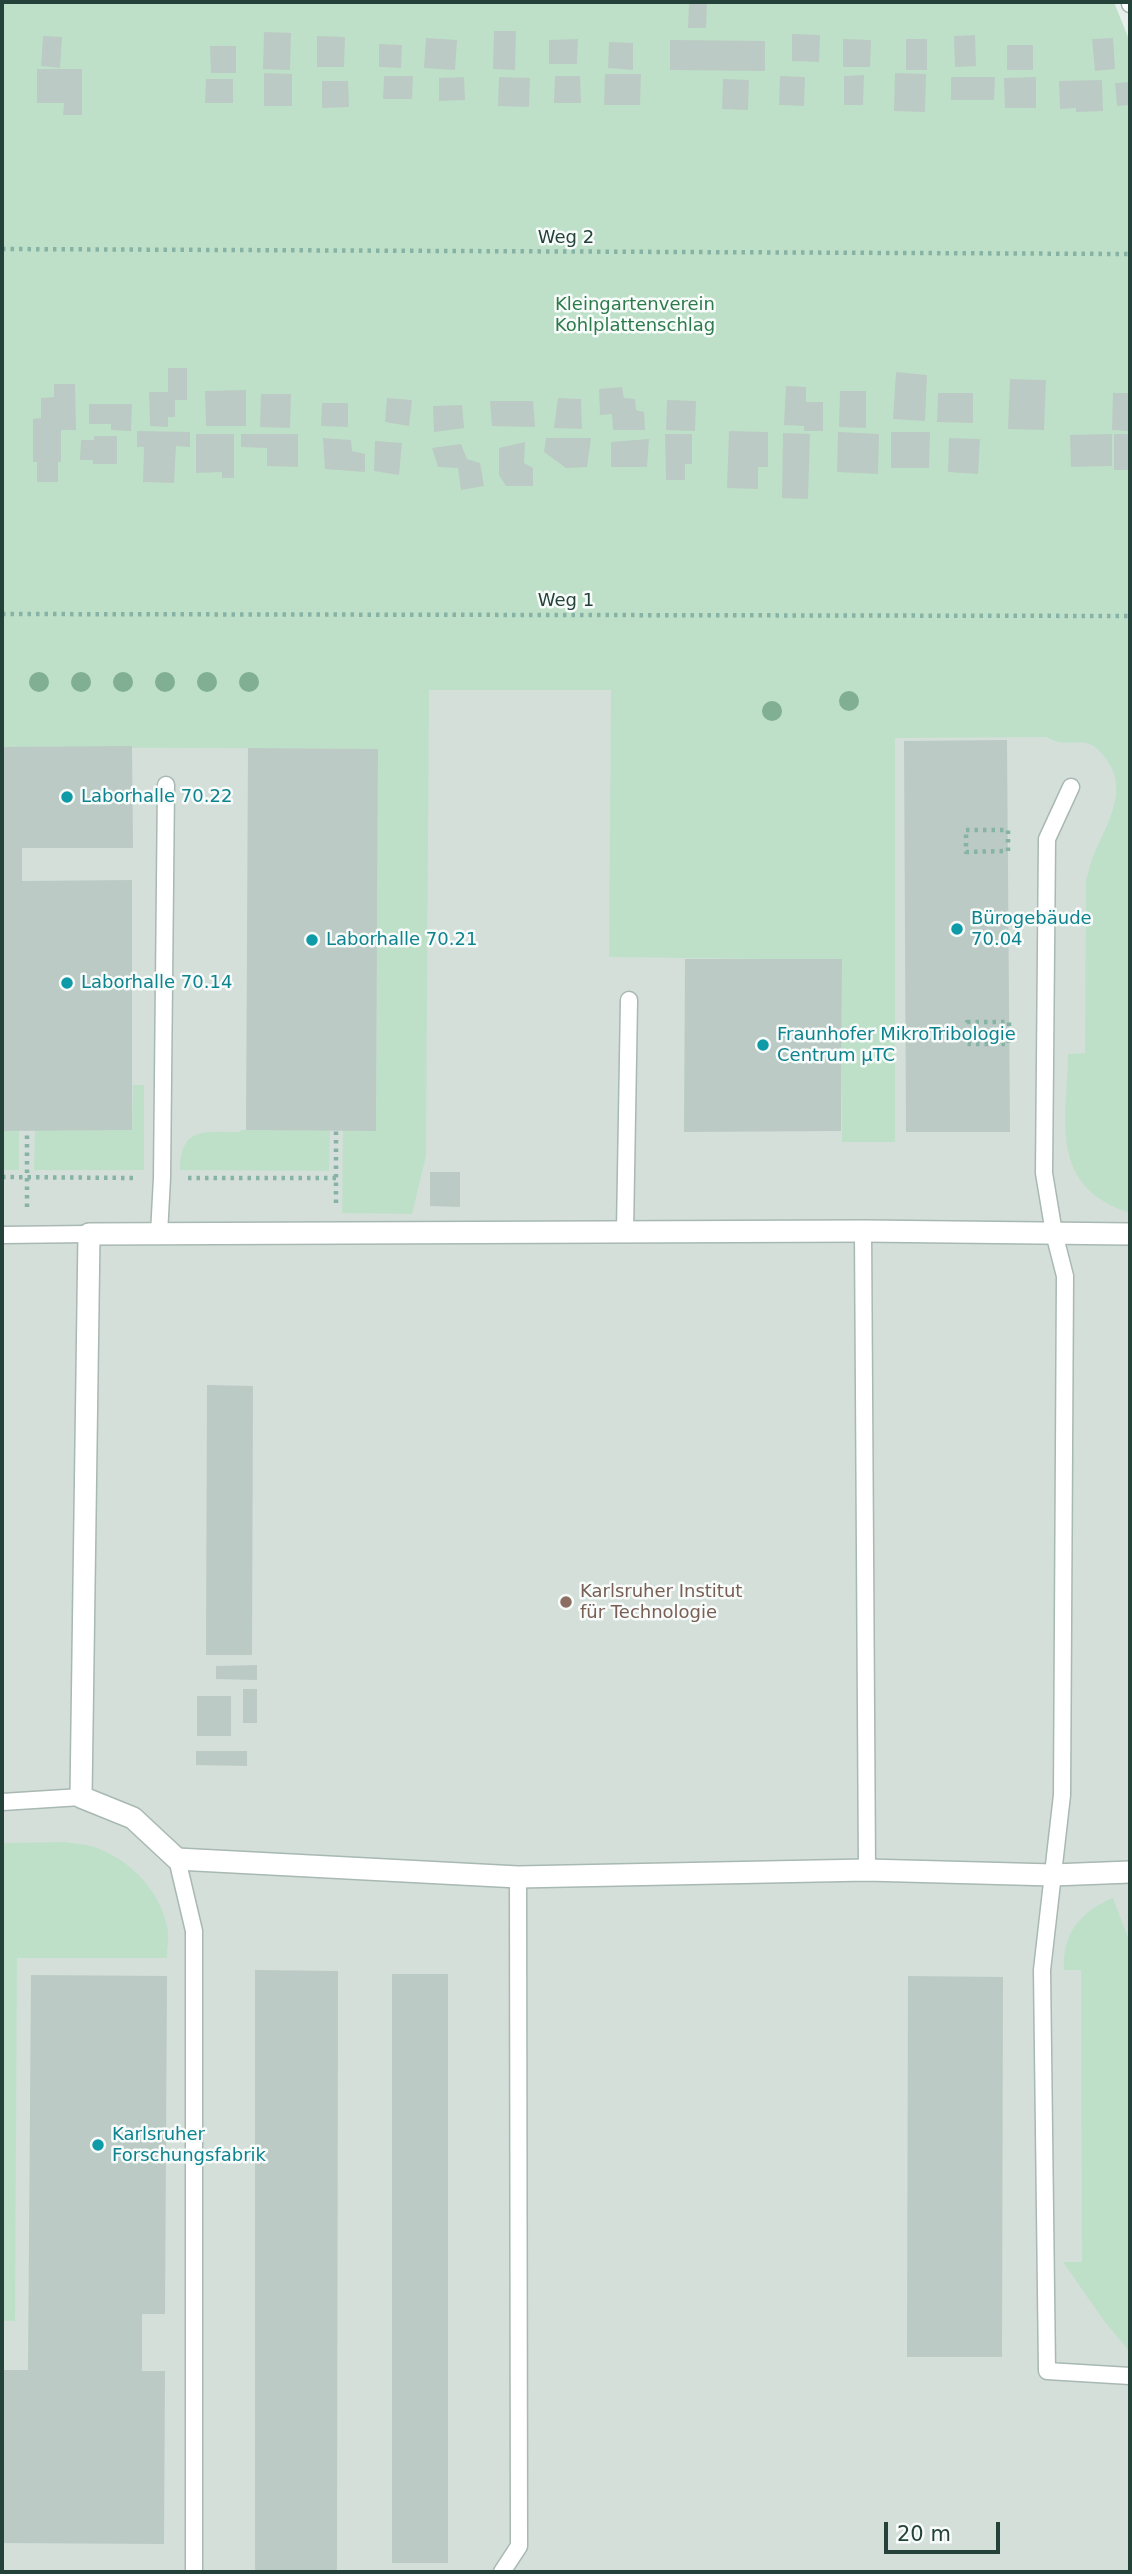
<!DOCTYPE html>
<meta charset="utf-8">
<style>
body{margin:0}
#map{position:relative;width:1132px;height:2574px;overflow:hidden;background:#e6efeb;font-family:"DejaVu Sans",sans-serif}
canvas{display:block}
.frame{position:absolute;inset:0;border:4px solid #24423a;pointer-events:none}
.scale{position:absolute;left:884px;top:2522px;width:116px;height:32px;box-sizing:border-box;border:4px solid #24423a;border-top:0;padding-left:9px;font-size:21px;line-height:24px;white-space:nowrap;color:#24423a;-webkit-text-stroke:5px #f7fbf9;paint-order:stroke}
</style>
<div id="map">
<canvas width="1132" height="2574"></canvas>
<div class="frame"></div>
<div class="scale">20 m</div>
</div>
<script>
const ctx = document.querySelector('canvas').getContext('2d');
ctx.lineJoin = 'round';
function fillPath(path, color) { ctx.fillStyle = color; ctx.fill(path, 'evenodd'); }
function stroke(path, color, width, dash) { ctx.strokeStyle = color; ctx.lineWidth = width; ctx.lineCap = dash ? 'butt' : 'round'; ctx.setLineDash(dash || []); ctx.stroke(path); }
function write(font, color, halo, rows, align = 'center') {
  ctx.font = font + ' "DejaVu Sans",sans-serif'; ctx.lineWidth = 5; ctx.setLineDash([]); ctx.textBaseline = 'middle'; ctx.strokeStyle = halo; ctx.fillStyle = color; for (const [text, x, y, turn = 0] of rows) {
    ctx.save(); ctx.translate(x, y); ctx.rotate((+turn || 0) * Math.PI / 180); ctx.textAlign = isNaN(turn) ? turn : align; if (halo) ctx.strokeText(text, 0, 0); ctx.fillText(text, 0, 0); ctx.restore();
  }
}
fillPath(new Path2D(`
 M2,627L1130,632V2572H2Z`), '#d4dfda');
fillPath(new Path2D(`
 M2,2H1114L1130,42V1213C1048,1186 1067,1124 1068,1054L1085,1053L1086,880C1089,872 1090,862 1094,854C1114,811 1132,779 1094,746C1079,738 1063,748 1047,737L895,738V1142H842V960L609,957L611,690H429L426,1156L412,1214L342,1213L343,1130H376L378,749L2,747Z
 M133,1085H144V1170H34L35,1130H132Z
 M240,1130H330L329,1171L180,1170C180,1126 205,1132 240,1132Z
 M2,1131H19V1170H2Z
 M65,1842C75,1844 88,1844 97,1848C132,1861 162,1893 168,1931C169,1940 167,1950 167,1958H17L15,2321H2V1843Z
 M1113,1898L1130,1943V2352L1105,2322L1063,2262H1082L1081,1970H1064C1062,1933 1081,1911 1113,1898Z`), '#bfe0c8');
fillPath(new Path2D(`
 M689,2H707L706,28H688Z
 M494,31H516L515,70L493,69Z
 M264,32L291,33L290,70L263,69Z
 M792,34L820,35L819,62L792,61Z
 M975,35L976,66L955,67L954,36Z
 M43,36L62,37L60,68L41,66Z
 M317,36L345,37L344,67H317Z
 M426,38L457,40L455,70L424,68Z
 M1113,38L1115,69L1095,71L1092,39Z
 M578,39L577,64H549V40Z
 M843,39L871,40L870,67H843Z
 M906,39H927V70H906Z
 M670,40L765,41V71L670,70Z
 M609,42L633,43V70L608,68Z
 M379,44L402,45L401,68L379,67Z
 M1007,45H1033V70H1007Z
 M210,46H236V73H211Z
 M37,69H82V115H63L64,103H37Z
 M264,73L292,74V106H264Z
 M895,73L926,74L925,112L894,111Z
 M605,74H641L640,105H604Z
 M864,75L863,105H844V76Z
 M384,76H413L412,99H383Z
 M555,76H580L581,103H554Z
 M780,76L805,77L804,106L779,105Z
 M464,77L465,100L439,101V78Z
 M499,77L530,78L529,107L498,106Z
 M951,77H995L994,100H951Z
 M1036,77V108H1005L1004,78Z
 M206,79H233V103H205Z
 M723,79L749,80L748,110L722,109Z
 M1102,80L1103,111L1076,112V108L1060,109L1059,81Z
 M322,81H348L349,107L322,108Z
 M1130,82V105L1117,106L1115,83Z
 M168,368H187V400H175V417H168V427L150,426L149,392H168Z
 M896,372L927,375L925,421L893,419Z
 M1010,379L1046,380L1044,430L1008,429Z
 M54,384H75L76,430H61V462H58V482H37V462H33V419L41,418V398L54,397Z
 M786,386L806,387V402H823V431H804V426L784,425Z
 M622,387L624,398L635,399L636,410L644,412L645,430H613L612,414L600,415L599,389Z
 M246,390V426H206L205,391Z
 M840,391H866V428L839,427Z
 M938,393H973V423L937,422Z
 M1113,393H1130V431L1112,430Z
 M261,394H291L290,428L260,427Z
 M387,398L412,400L409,426L385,422Z
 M558,398L581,399L582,429L554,428Z
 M667,400L696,401L695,431L666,430Z
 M490,401H533L535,427L492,426Z
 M322,403H348V427L321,426Z
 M89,404H132L131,431L111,430V424H89Z
 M462,405L464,428L434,432L433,406Z
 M137,431L190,432V447L176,446L174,483L143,482L144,447H137Z
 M729,431L768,432V467H758V489L727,488Z
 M838,432L879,434L878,474L837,472Z
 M891,432H930L929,468H891Z
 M783,433L810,434L808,499L782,498Z
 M196,434H234V478H222V472L196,473Z
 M241,434H298V467L267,466V448L241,447Z
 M665,434H692V464H685V480H666Z
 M1112,434V466L1071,467L1070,435Z
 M1114,434H1130V470H1114Z
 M94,436H117V464H93V460H80L81,440H94Z
 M323,438L351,440L352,451L365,454V472L325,469Z
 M546,438H591L587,467L566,468L544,452Z
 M949,438L980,439L978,474L948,472Z
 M649,439L647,467H611V442Z
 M375,441L402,443L399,475L374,471Z
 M525,442L524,463L533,468V486H506L499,475V448Z
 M461,444L467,459L480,463L484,486L461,490L458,468L438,467L432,448Z
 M1007,740L1010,1132H906L904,741Z
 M132,746L133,848H22V881L132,880V1130L2,1131V747Z
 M248,748L378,749L376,1131L246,1130Z
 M685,959H842L841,1131L684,1132Z
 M430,1172H460V1207L430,1206Z
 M207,1385L253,1386L252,1655H206Z
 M257,1665V1680L216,1679V1666Z
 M243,1689H257V1723H243Z
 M197,1696H231V1736H197Z
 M196,1751H247V1766L196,1765Z
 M255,1970L338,1971L337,2572H255Z
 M392,1974H448V2563H392Z
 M31,1975L167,1976L165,2314H142V2371H165L164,2544L2,2543V2370H28Z
 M908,1976L1003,1977L1002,2357H907Z`), '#bbcac4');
const service = new Path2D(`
 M1130,2V4
 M1071,787L1047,839L1044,1173L1054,1233L1065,1276L1062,1795L1042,1970L1047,2371L1130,2376
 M625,1231L629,1000
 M863,1231L867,1870
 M159,1234L162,1178L166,785
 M2,1235L89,1234
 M2,1802L81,1797
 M177,1859L194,1931V2572
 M502,2572L519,2546L518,1877`);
const minor = new Path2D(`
 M1130,1234L863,1231L89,1234L81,1797L133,1818L177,1859L518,1877L867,1870L1053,1875L1130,1872`);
stroke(service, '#a8b8b2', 19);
stroke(minor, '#a8b8b2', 24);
stroke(new Path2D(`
 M2,249L1130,254
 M2,614L1130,616
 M966,830H1008V851L966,852Z
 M967,1022H1009V1044H967Z
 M2,1177L134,1178
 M188,1178H336
 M336,1203V1130
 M27,1207V1131`), '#86b3a5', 4.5, [3.5, 5]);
stroke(service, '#fff', 16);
stroke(minor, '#fff', 21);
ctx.fillStyle = '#80af93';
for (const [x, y] of [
 [39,682],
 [81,682],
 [123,682],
 [165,682],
 [207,682],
 [249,682],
 [849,701],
 [772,711]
]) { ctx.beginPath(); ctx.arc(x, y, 10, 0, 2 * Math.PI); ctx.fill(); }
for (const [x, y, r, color] of [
 [67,797,7,"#0f9aa8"],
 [957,929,7,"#0f9aa8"],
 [312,940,7,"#0f9aa8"],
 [67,983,7,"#0f9aa8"],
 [763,1045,7,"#0f9aa8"],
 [566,1602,7,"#8d6e63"],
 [98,2145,7,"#0f9aa8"]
]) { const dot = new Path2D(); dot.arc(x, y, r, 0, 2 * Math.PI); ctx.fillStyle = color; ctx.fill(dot); stroke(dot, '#f7fbf9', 2.5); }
write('18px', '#24423a', '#f7fbf9', [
 ["Weg 2",566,238],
 ["Weg 1",566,601]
]);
write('18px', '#2d7a4b', '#f7fbf9', [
 ["Kleingartenverein",635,305],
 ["Kohlplattenschlag",635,326]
]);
write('18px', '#0d838f', '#f7fbf9', [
 ["Laborhalle 70.22",81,797],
 ["Bürogebäude",971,919],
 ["70.04",971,940],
 ["Laborhalle 70.21",326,940],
 ["Laborhalle 70.14",81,983],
 ["Fraunhofer MikroTribologie",777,1035],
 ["Centrum µTC",777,1056],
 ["Karlsruher",112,2135],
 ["Forschungsfabrik",112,2156]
], 'left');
write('18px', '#785e54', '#f7fbf9', [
 ["Karlsruher Institut",580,1592],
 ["für Technologie",580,1613]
], 'left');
</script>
